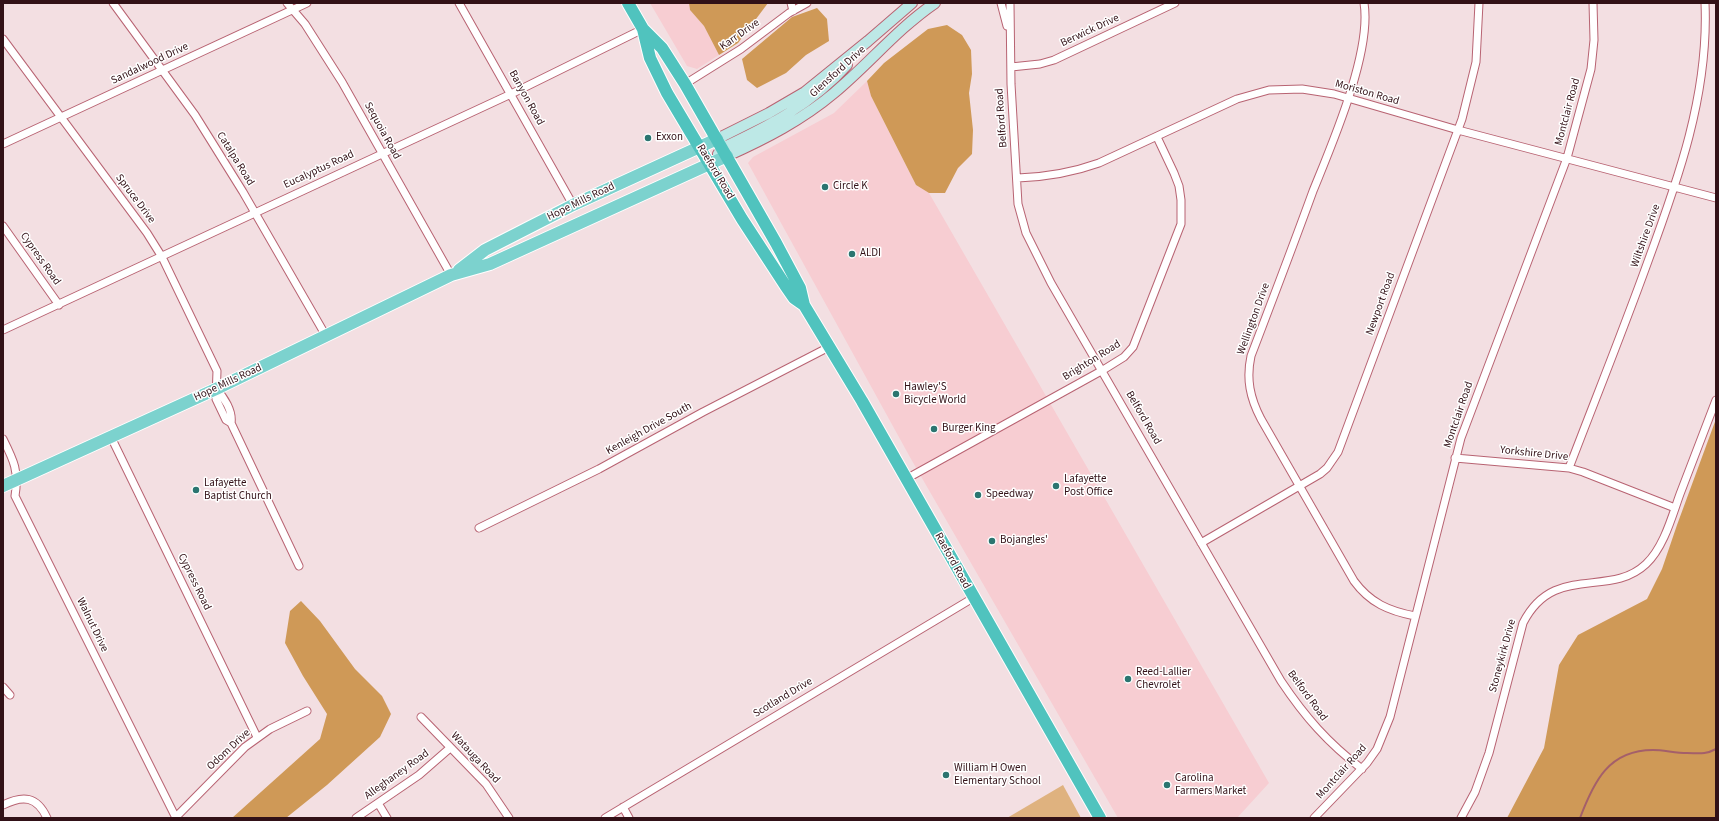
<!DOCTYPE html>
<style>
body{margin:0}
#map{position:relative;width:1719px;height:821px;overflow:hidden;background:#f3dfe2;font-family:"Source Sans 3",sans-serif}
canvas{display:block}
.frame{position:absolute;inset:0;border:4px solid #321117;pointer-events:none}
</style>
<div id="map">
<canvas width="1719" height="821"></canvas>
<div class="frame"></div>
</div>
<script>
const ctx = document.querySelector('canvas').getContext('2d');
ctx.lineJoin = 'round';
function fillPath(path, color) { ctx.fillStyle = color; ctx.fill(path, 'evenodd'); }
function stroke(path, color, width, dash) { ctx.strokeStyle = color; ctx.lineWidth = width; ctx.lineCap = dash ? 'butt' : 'round'; ctx.setLineDash(dash || []); ctx.stroke(path); }
function write(font, color, halo, rows, align = 'center') {
  ctx.font = font + ' "Source Sans 3",sans-serif'; ctx.lineWidth = 3; ctx.setLineDash([]); ctx.textBaseline = 'middle'; ctx.strokeStyle = halo; ctx.fillStyle = color; for (const [text, x, y, turn = 0] of rows) {
    ctx.save(); ctx.translate(x, y); ctx.rotate((+turn || 0) * Math.PI / 180); ctx.textAlign = isNaN(turn) ? turn : align; if (halo) ctx.strokeText(text, 0, 0); ctx.fillText(text, 0, 0); ctx.restore();
  }
}
fillPath(new Path2D(`
 M650,3H689L690,10L704,26L719,55L697,69L687,66Z
 M867,81L871,96L916,185L929,193L1269,783L1237,818H1118L911,459L748,163L753,157L834,113Z`), '#f7cdd2');
fillPath(new Path2D(`
 M1063,785L1081,818H1007Z`), '#dfb27f');
fillPath(new Path2D(`
 M689,3H768L738,43L719,55L704,26L690,10Z
 M817,8L827,19L829,41L806,55L786,73L757,88L747,80L742,59L792,17Z
 M947,25L962,35L971,50L972,74L969,93L973,130L972,154L958,168L945,193H929L916,185L871,96L867,81L884,63L928,29Z
 M1716,419V818H1507L1544,748L1559,665L1578,635L1647,599L1662,569L1677,525Z
 M301,601L320,621L355,669L382,696L391,714L380,737L327,785L286,818H232L320,739L327,714L303,676L285,643L290,611Z`), '#cf9957');
stroke(new Path2D(`
 M1580,818C1594,781 1609,750 1653,750C1664,750 1675,753 1687,753C1698,753 1705,755 1716,749`), '#a45f6a', 2);
const minor = new Path2D(`
 M113,3L195,115L243,192L326,336
 M287,3L305,24L342,82L451,275
 M459,3L573,205
 M791,3L793,11
 M1001,3L1007,26
 M1010,3L1011,84L1018,204L1026,233L1051,283L1281,681C1305,717 1328,743 1362,769
 M1364,3C1372,52 1332,144 1313,191C1293,246 1272,301 1251,356C1246,379 1250,398 1261,419L1354,581C1370,603 1389,611 1415,616
 M3,39L147,233L162,257L217,371L216,399L226,420L231,423L299,566
 M1011,67L1040,64L1054,60L1175,3
 M685,84L741,49L789,13L807,3
 M3,144L307,3
 M1018,178C1046,177 1071,173 1099,163L1237,99L1269,90L1302,89L1334,94L1458,130L1716,198
 M3,226L59,305
 M3,330L511,94L643,29
 M216,389C224,397 233,411 231,423
 M111,437L257,737
 M3,439C14,461 19,471 15,496L176,818
 M1455,458L1569,468L1583,472L1675,508
 M1569,468C1595,400 1622,333 1647,264C1678,180 1709,94 1705,3
 M906,479L1103,370L1124,357L1133,347L1181,224V200L1179,186L1174,173L1157,137
 M479,528L599,469L703,412L829,347
 M1201,543L1320,474L1327,468L1338,452L1462,119L1476,62L1479,3
 M3,687L10,695
 M421,717L486,784L509,818
 M378,803L387,818
 M3,805C23,795 37,796 47,818
 M623,807L629,818
 M175,818L245,747L270,729L307,711
 M356,818L419,775L450,748
 M605,818L973,598
 M1314,818L1367,763L1377,749L1390,717L1461,438L1567,158L1591,69L1594,40L1593,3
 M1461,818L1475,792L1489,753L1523,623C1554,562 1609,599 1646,564C1664,547 1672,516 1680,494C1692,463 1704,431 1716,400`);
const secondary = new Path2D(`
 M717,139L769,113L805,92L868,41L912,3
 M718,154L722,148C769,126 812,104 847,65
 M727,156C765,139 802,120 834,93C869,64 897,29 935,3`);
const primary = new Path2D(`
 M459,270L485,250L573,205L717,139
 M3,486L216,389L451,275L490,264L727,156`);
const trunk = new Path2D(`
 M628,3L643,29L662,48L685,84L776,243L800,288L804,305
 M643,29L650,58L667,93L742,219L785,285L794,298L804,305L862,401L1100,818`);
stroke(minor, '#b86372', 9);
stroke(secondary, '#b86372', 12);
stroke(primary, '#fff', 14);
stroke(trunk, '#fff', 14);
stroke(minor, '#fff', 7);
stroke(secondary, '#bde8e6', 10);
stroke(primary, '#7cd2ce', 12);
stroke(trunk, '#50c3be', 12);
for (const [x, y, r, color] of [
 [648,138,4,"#2b7570"],
 [825,187,4,"#2b7570"],
 [852,254,4,"#2b7570"],
 [896,394,4,"#2b7570"],
 [934,429,4,"#2b7570"],
 [1056,486,4,"#2b7570"],
 [196,490,4,"#2b7570"],
 [978,495,4,"#2b7570"],
 [992,541,4,"#2b7570"],
 [1128,679,4,"#2b7570"],
 [946,775,4,"#2b7570"],
 [1167,785,4,"#2b7570"]
]) { const dot = new Path2D(); dot.arc(x, y, r, 0, 2 * Math.PI); ctx.fillStyle = color; ctx.fill(dot); stroke(dot, '#fff', 1.5); }
write('11px', '#321117', '#fff', [
 ["Berwick Drive",1090,31,-25],
 ["Karr Drive",740,35,-35],
 ["Sandalwood Drive",150,64,-25],
 ["Glensford Drive",838,72,-42],
 ["Moriston Road",1367,93,16],
 ["Banyon Road",526,98,61],
 ["Montclair Road",1568,112,-75],
 ["Belford Road",1002,118,-94],
 ["Sequoia Road",382,131,61],
 ["Catalpa Road",235,159,58],
 ["Eucalyptus Road",319,170,-25],
 ["Raeford Road",715,172,59],
 ["Spruce Drive",135,199,53],
 ["Hope Mills Road",581,202,-26],
 ["Wiltshire Drive",1646,236,-70],
 ["Cypress Road",40,259,55],
 ["Newport Road",1381,304,-70],
 ["Wellington Drive",1254,319,-70],
 ["Brighton Road",1092,361,-32],
 ["Hope Mills Road",228,383,-25],
 ["Montclair Road",1459,415,-71],
 ["Belford Road",1143,418,60],
 ["Kenleigh Drive South",649,429,-29],
 ["Yorkshire Drive",1534,454,6],
 ["Raeford Road",952,561,61],
 ["Cypress Road",194,582,64],
 ["Walnut Drive",92,625,64],
 ["Stoneykirk Drive",1503,656,-75],
 ["Belford Road",1307,696,54],
 ["Scotland Drive",783,698,-31],
 ["Odom Drive",229,750,-43],
 ["Watauga Road",475,758,47],
 ["Montclair Road",1342,772,-48],
 ["Alleghaney Road",397,775,-36]
]);
write('11px', '#321117', '#fff', [
 ["Exxon",656,138],
 ["Circle K",833,187],
 ["ALDI",860,254],
 ["Hawley'S",904,388],
 ["Bicycle World",904,401],
 ["Burger King",942,429],
 ["Lafayette",1064,480],
 ["Post Office",1064,493],
 ["Lafayette",204,484],
 ["Baptist Church",204,497],
 ["Speedway",986,495],
 ["Bojangles'",1000,541],
 ["Reed-Lallier",1136,673],
 ["Chevrolet",1136,686],
 ["William H Owen",954,769],
 ["Elementary School",954,782],
 ["Carolina",1175,779],
 ["Farmers Market",1175,792]
], 'left');
</script>
